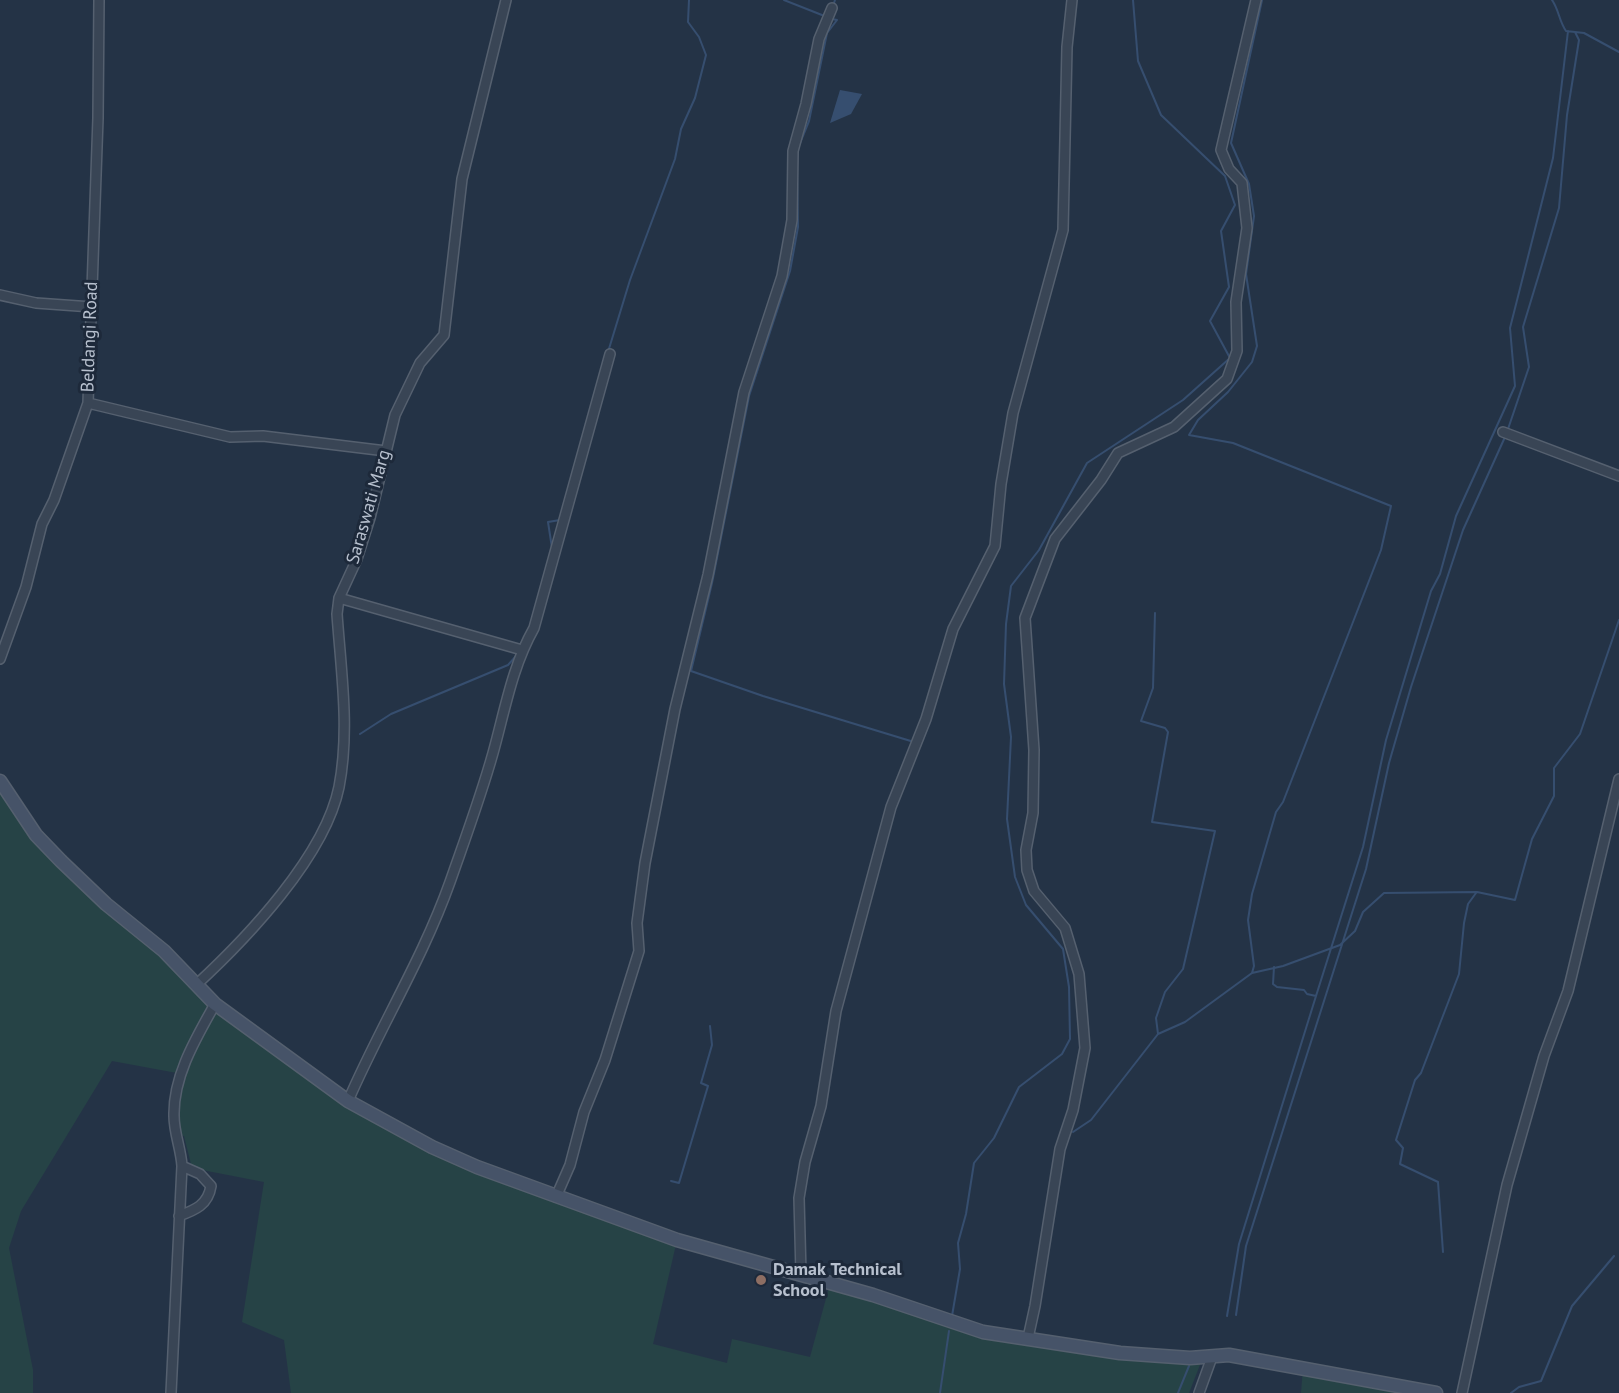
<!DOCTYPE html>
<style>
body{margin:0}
canvas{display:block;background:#243346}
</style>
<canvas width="1619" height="1393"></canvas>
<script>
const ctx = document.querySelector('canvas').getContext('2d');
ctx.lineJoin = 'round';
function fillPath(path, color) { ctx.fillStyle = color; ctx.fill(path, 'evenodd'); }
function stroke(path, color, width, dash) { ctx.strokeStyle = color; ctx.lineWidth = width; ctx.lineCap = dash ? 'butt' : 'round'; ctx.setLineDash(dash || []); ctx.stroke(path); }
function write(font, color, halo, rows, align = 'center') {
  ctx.font = font + ' "PT Sans",sans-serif'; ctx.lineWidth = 6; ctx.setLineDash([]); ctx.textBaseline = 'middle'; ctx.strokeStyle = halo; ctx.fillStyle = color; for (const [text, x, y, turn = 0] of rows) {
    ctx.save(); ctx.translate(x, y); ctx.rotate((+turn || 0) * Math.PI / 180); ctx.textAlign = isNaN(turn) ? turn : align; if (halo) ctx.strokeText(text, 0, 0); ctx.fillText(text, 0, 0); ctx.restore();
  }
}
fillPath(new Path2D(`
 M0,781L25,821L262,1044L333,1098L402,1136L677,1240L653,1344L727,1363L732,1339L810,1357L830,1284L983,1334L1203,1357L1189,1393H291L284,1340L242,1322L264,1182L192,1168L184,1136L171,1133L177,1073L112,1061L21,1211L9,1248L33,1370V1393H0Z
 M1303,1368L1405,1393H1301Z`), '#264346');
fillPath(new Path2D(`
 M840,90L862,94L851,114L830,123Z`), '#364e6f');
stroke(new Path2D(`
 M784,0L827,17
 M1552,0C1559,10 1559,21 1566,31L1584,33L1619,52
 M833,6L835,0
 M798,148L809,121L827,33L837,20L832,19
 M797,172L798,227L790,271L749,396L712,583L691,671L763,696L914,742
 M608,352L630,280L675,159L681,129L695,98L706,55L699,37L688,22L689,0
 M587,421L593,400
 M1507,432L1529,367L1523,327L1559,208L1567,115L1579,40L1575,32
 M565,502L576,461
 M552,548L548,522L560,520
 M1155,613L1153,688L1141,721L1165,728L1168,732L1152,822L1215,831L1183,969L1165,992L1156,1018L1158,1034
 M360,734L391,714L508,665L517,655
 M1252,973L1254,966L1248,920L1252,894L1276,812L1283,802L1381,550L1391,506L1233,443L1189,435L1198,420L1228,392L1252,362L1257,346L1246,274L1254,216L1249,184L1231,143L1262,0
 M1316,996L1363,847L1386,740L1431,591L1440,574L1456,516L1515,386L1510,328L1553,158L1568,31
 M1073,1132L1091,1120L1158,1034L1185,1022L1252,973L1283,966L1340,945L1355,931L1363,912L1384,893L1477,892L1515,900L1532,839L1554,796V768L1580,734L1619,620
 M671,1181L679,1183L708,1086L701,1083L712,1045L710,1026
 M1443,1252L1438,1182L1400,1164L1403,1148L1396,1140L1415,1080L1421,1073L1459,974L1464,923L1468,904L1476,893
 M1236,1315L1246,1246L1366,869L1389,763L1411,687L1463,530L1505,437
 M952,1316L960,1269L958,1243L966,1214L974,1163L994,1138L1019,1087L1062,1054L1070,1039L1069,987L1063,949L1026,905L1015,877L1007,819L1011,737L1004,684L1006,624L1011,586L1039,550L1087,463L1183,400L1230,358L1210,321L1229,287L1221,231L1235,205L1225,176L1161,115L1138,61L1133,0
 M1227,1316L1239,1244L1316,996L1307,994L1304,990L1277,987L1273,984L1274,967
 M940,1393L949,1331
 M1178,1393L1189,1366
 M1511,1393L1519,1387L1541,1381L1572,1306L1614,1256`), '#364e6f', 2);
const street = new Path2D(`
 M0,295L36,303L92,307
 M88,403L230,437L263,436L386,451
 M1503,432L1619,476
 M339,598L522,650
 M0,659L26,587L42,524L54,500L88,403L98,118L99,0
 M196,985C247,938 325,856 339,787C350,730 341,671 337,614L339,598L357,559L370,518L395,415L420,363L444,335L462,179L506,0
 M348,1101C380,1027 423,958 450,882C465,839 481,796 493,753C505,710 512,667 534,628L610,354
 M556,1197L570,1165L584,1112L605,1060L639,951L637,923L645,863L675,709L708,575L744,392L782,276L792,220L793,151L806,104L819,39L832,8
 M179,1216C195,1210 208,1205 211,1186L200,1174L182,1166
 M801,1274L799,1198L805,1162L821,1106L836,1011L891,807L926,719L953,629L995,546L1001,484L1013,413L1063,230L1067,47L1072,0
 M1028,1338L1035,1306L1060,1149L1073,1110L1085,1048L1079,974L1065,928L1034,891L1027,870L1026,850L1033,813L1034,750L1025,618L1055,539L1101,480L1118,453L1174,427L1227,379L1237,351L1236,302L1247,228L1242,183L1229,169L1221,150L1256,0
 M171,1393L182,1166C181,1149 174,1133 174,1116C173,1076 196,1038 215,1004
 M1199,1393L1212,1357
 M1462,1393L1507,1185L1544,1056L1568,991L1619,779`);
const secondary = new Path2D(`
 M0,781L36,835L61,861L106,904L164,951L215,1004L348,1101L432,1147L477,1167L677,1240L873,1295L983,1332L1120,1353L1190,1358L1229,1355L1436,1393`);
stroke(street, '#55606f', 12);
stroke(secondary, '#55606f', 15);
stroke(street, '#394555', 9);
stroke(secondary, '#465368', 12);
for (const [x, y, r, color] of [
 [761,1280,6,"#8d6e63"]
]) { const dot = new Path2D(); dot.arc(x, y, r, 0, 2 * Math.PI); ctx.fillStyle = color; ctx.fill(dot); stroke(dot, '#1d293a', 2); }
write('18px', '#b7c0ce', '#1d293a', [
 ["Beldangi Road",90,337,-88],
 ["Saraswati Marg",369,507,-74]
]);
write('bold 18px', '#b7c0ce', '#1d293a', [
 ["Damak Technical",773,1270],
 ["School",773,1291]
], 'left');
</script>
